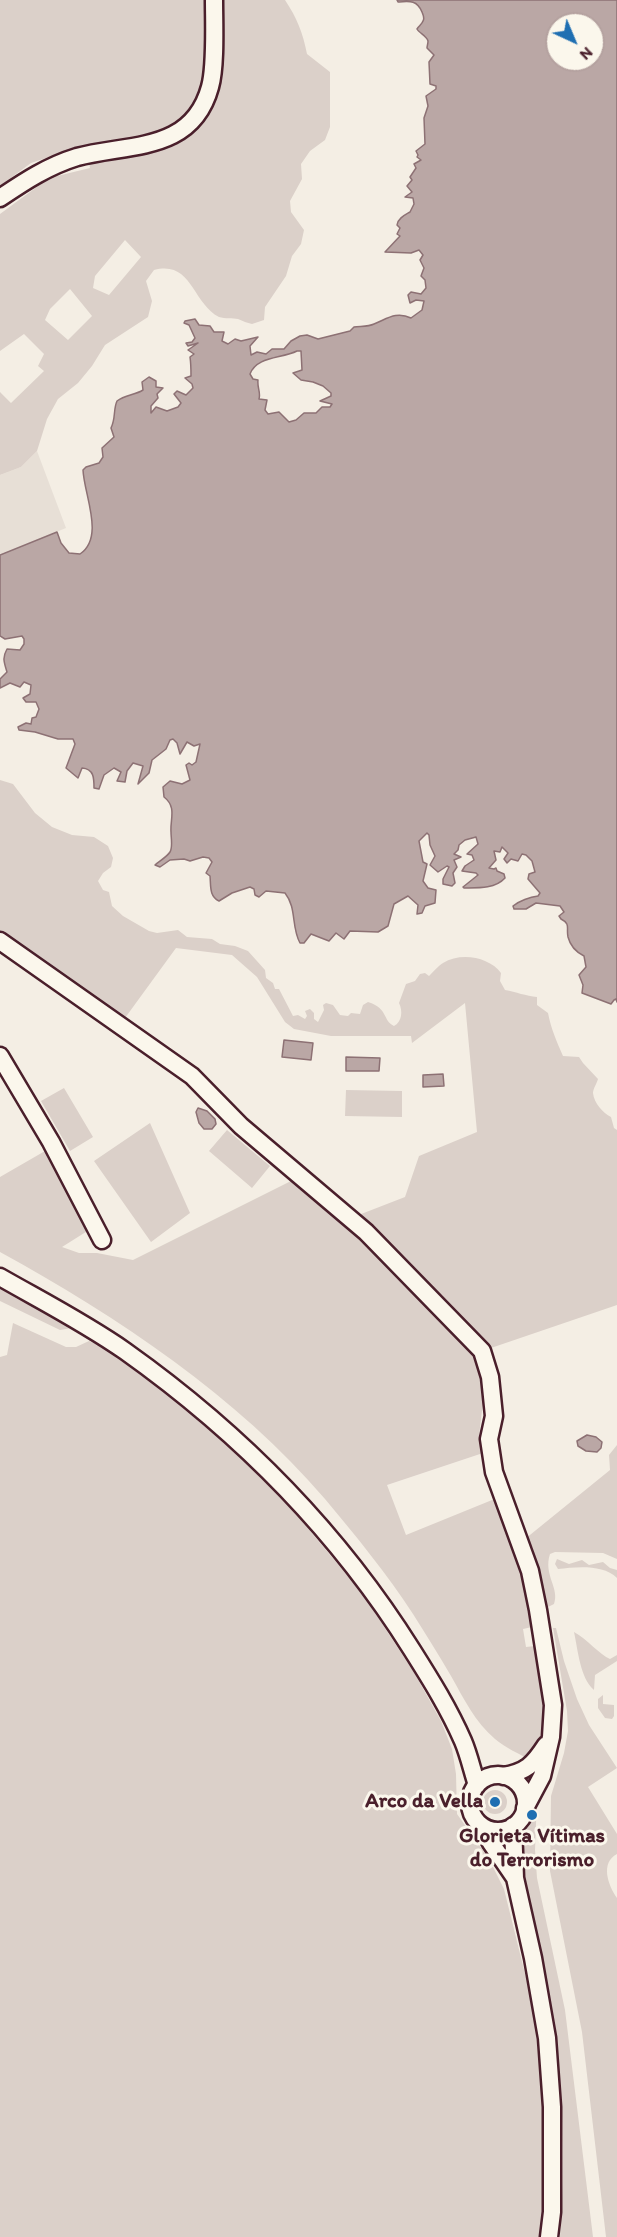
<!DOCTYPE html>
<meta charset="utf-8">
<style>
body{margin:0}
#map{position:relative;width:617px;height:2237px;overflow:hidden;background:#f4eee4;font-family:Itim,sans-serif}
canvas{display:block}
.north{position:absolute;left:545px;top:12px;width:60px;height:60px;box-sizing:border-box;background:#fbf7ec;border:2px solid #b4a19f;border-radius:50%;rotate:136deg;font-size:16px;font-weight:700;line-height:24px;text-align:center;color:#4a1f2b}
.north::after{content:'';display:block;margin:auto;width:21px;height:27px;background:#1f6fb2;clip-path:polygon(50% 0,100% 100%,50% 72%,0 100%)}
</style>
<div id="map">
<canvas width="617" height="2237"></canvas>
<div class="north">N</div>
</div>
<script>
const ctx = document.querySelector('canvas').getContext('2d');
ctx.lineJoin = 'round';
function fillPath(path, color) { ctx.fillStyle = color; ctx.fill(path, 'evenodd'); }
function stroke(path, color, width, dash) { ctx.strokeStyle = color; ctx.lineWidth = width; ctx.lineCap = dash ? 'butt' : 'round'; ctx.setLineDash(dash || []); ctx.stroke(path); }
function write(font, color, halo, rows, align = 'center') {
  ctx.font = font + ' Itim,sans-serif'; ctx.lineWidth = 6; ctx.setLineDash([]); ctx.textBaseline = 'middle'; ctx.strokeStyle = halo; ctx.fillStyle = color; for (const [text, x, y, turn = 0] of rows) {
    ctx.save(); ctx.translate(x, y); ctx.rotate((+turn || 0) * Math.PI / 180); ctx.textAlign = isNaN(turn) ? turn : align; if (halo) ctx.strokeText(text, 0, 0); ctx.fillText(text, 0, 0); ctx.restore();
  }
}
fillPath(new Path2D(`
 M37,451L66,528L0,555V475L21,467Z`), '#e7dfd6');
fillPath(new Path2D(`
 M0,0H285C297,18 303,33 307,54L330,72V127L325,140L310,151L301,164L302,179L290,201L291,212L304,230L301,244L292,256L286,276L265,307L264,320L252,324C247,323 243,321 238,319C233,318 225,319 219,317C192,303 192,260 154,270L146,281L152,301L148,317L105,345L92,366L78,383L58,399L47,419L37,451L21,467L0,475V392L11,403L44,371L38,366L44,354L24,334L0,351V214L49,178L90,168L85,145L31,163L0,186ZM125,240L141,257L109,295L93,288L95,276ZM70,289L92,316L68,340L45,320L50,309Z
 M0,780L13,784L35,813L52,827L72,835L94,837L108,846L113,858L111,867L103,873L98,881L103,890L109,892L112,906L123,916L149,931L157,933L178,930L187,937L212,939L220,944L235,946L248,951L265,970L266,978L273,983L275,989H279L293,1016L298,1015L305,1019L307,1016L305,1011L310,1009L314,1013V1019L318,1022L324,1010L323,1005L326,1003L333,1005L340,1015L348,1016L351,1013L360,1014L363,1005L368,1002C389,1009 382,1020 394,1026C402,1022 403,1011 399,1003L406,984L415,981L420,974L425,973L429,976C433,972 438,966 443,963C461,952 489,957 501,973L500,981L505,990C516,992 526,996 537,997V1005L548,1013C551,1029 557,1042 563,1056L579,1057L583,1063L598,1079C597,1083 593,1089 593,1093C594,1103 603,1113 611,1117L614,1128L617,1130V1305L488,1349C450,1299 403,1258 356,1216L405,1197L419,1156L477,1132L465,1003L412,1043L411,1036H331L294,1029L285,1022L257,977L232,955L176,948L125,1018L0,931Z
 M64,1088L93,1137L70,1151L41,1101Z
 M346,1090L402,1091V1117L345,1116Z
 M150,1123L190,1213L151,1242L94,1161Z
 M227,1130L270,1166L252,1188L209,1151Z
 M45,1151L89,1230L62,1247L79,1253H97L133,1260L295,1179L419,1294L477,1361L485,1385L479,1436L483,1453L387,1485L406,1535L497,1498L517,1553L532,1627L523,1629L526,1647L535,1646C541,1681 555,1729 531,1760C519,1754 506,1748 495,1739C475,1722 464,1699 451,1676C439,1655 426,1635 413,1614C387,1574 356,1536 325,1499C237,1396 118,1317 0,1252V1177Z
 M0,1288L3,1289L72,1328L60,1330L0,1301Z
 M13,1323L66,1347H76L89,1341L102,1347L180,1403L226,1443L290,1507L362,1593L415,1674L441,1721L452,1749L456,1774L457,1814L489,1859L504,1889L534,2010L546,2138L542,2237H0V1357L7,1355Z
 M617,1445V1559L603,1553L555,1552L550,1554C543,1575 560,1588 554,1604L548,1607L543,1603L533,1548L525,1539L610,1470L609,1455Z
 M557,1559L569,1564L582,1560L589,1565L603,1562L610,1568L617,1570V1578C603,1564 576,1567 558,1569L555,1564Z
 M553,1628H556L564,1661L577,1699L589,1725L617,1768L588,1787L617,1834V1854C600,1863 608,1885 617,1898V2237H606L582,2032L550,1871L551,1796L564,1753L568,1731L567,1711Z
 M574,1632C587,1639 600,1655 610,1659L617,1655V1661L595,1675L594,1690C580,1678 578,1650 574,1632Z
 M603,1695V1704L614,1705V1716L612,1719L605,1718L598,1708V1699Z
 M483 1802a12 12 0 1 1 24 0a12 12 0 1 1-24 0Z
 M537,1797L535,1850L537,1878L565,2010L593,2237H560C566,2161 563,2085 552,2010C543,1944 503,1860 537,1797Z`), '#dbd0c9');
const water = new Path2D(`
 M397,0H617V1002L616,999L614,1000L611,1004L582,993L583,985L579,975L586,967L584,956C576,952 570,945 568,937C566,928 571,924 561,919L559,916L564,912L560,906L536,903L526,909H514L513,906C519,901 530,897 538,896L540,893L528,879L529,874L535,872L532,861L526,855L522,854L518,861L511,859L507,863L504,859L508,853L502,847L500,852L494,851L496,860L489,868L494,869L496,868L497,871L504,874L505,878C495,889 478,888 464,888L463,887L478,875L476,873L462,871L465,866L474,860L472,855L467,854L478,844L476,837L465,840L459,845L458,850L454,854L461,857L454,860L457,867L453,873L455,883L452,886L443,884V879L449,867L447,866L438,872L430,865L435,856L430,845L429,835L427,833L419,841L423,862L427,864L423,881L428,888L436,890L435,903L425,906L422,913L417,914L418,905L408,896L394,904L388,926L378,932L350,931L344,939L336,933L329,941L311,934L304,943H300C291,927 297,908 285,893L266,891L259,897L255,895L254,889L250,887L232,893L219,901C209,896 211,886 210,876L206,873L212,862L209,858L203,857L190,861L184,859L170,860L160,867L155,865C159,861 167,857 170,852C173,847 171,838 171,832C170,819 177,807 164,797L163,787L170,781L182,784L190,780L186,765L189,763L192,765L196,762L200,744L194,746L187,742L180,754L177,743L173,739L170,740L166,749L152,760L149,773L138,784L143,766L133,763L127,771L125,782L117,781L121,772L114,768L104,775L99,789L94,788C94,778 94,769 82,768L78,778L66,768L75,744L73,739H58L35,732L19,730L18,727L26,723L31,724L32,718L36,717L39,709L36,702H26L23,698L30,694L31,685L24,682L20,687L10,683L0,688V679L7,672C4,662 2,658 7,649L20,650L24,644V639L22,636L5,639L0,636V555L57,532L61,543L69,553L80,554C105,537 84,495 83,470L86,467L99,463L103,457L102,448L114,437L111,428C116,418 113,410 117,401C125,395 135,395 143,390L142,382L149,377L156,381V387L163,388L157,394L158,398L151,406V413L156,407L167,411L178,407L181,403L174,394L177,391L186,395L193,388L192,384L185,378L191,376C191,369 191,364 190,357L194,354L188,350L198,343L188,346L186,343L192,342L195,338L189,325L184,323L185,321L195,319L199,325L210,326L214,332H224L222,341L228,344L235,339L241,341L258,337L250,346L251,355L257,352L266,354L272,349H284L291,341L300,336L307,335L318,339L350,331L354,327C360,326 368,327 374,324C387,319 396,311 411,318L422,310L424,301L416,300L410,303L408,295L411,292L421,294L426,288L425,280L421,276L424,268L420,260L423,255L419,250L411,253L385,252L400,236L397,234L400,228L397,225C398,218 405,215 410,212L414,204L413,198L405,197L412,192L407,186L412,180L410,177L416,168L414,164L421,160L417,157L418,155L416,151L425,144L424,118L428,106L426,96L436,89V86L430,84L429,62L434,55L427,48C427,46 428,44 428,41C427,36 419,33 417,29C419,26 422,24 423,21C425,18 423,15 422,12C417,0 410,1 398,2ZM557,24H593V60H557ZM297,351H301L302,370L293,373L301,380L313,382L323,386L331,393V396L320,401L332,404L330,407H322L316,413H304L296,420L289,422L279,412L268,414L265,410L267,400L259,399C261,392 257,388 258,380L253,379L250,374C257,356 281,359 297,351Z
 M284,1040L313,1043L311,1060L282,1057Z
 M346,1057L380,1058L379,1071H346Z
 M443,1074L444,1086L423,1087V1075Z
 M198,1108L207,1111L215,1119L216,1124L212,1129H204L199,1123L196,1112Z
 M587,1435L596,1437L602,1442L601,1448L597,1452L586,1451L578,1446L577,1441Z`);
fillPath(water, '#baa7a5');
stroke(water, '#8d7174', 1.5);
const street = new Path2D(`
 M0,198C25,181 48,166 77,157C129,143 192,153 210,87C216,66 214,23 214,0
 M0,941L192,1076L241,1126L366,1232L482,1351L490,1377L494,1416L489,1439L494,1472L530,1571L538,1610L553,1705L551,1737L542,1776L525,1808
 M0,1056L51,1142L102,1240
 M0,1277C42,1301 85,1323 125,1351C239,1432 338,1532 412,1650C431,1680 449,1709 463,1741C469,1755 472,1770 477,1785
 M470 1803a28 28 0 1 1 56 0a28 28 0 1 1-56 0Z
 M503,1776C526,1772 533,1765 546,1745
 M482,1826L491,1843L515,1878
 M513,1826L515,1878L533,1958L547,2038L552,2107V2212L549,2237`);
stroke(street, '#4a1f2b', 21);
stroke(street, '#fbf7ec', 16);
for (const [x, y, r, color] of [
 [495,1802,6,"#1f6fb2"],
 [532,1815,6,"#1f6fb2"]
]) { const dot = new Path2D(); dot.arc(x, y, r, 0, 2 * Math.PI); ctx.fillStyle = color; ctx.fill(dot); stroke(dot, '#fbf7ec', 2); }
write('bold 21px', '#4a1f2b', '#fbf7ec', [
 ["Arco da Vella",483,1802],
 ["Glorieta Vítimas",532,1837,"center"],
 ["do Terrorismo",532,1861,"center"]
], 'right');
</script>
